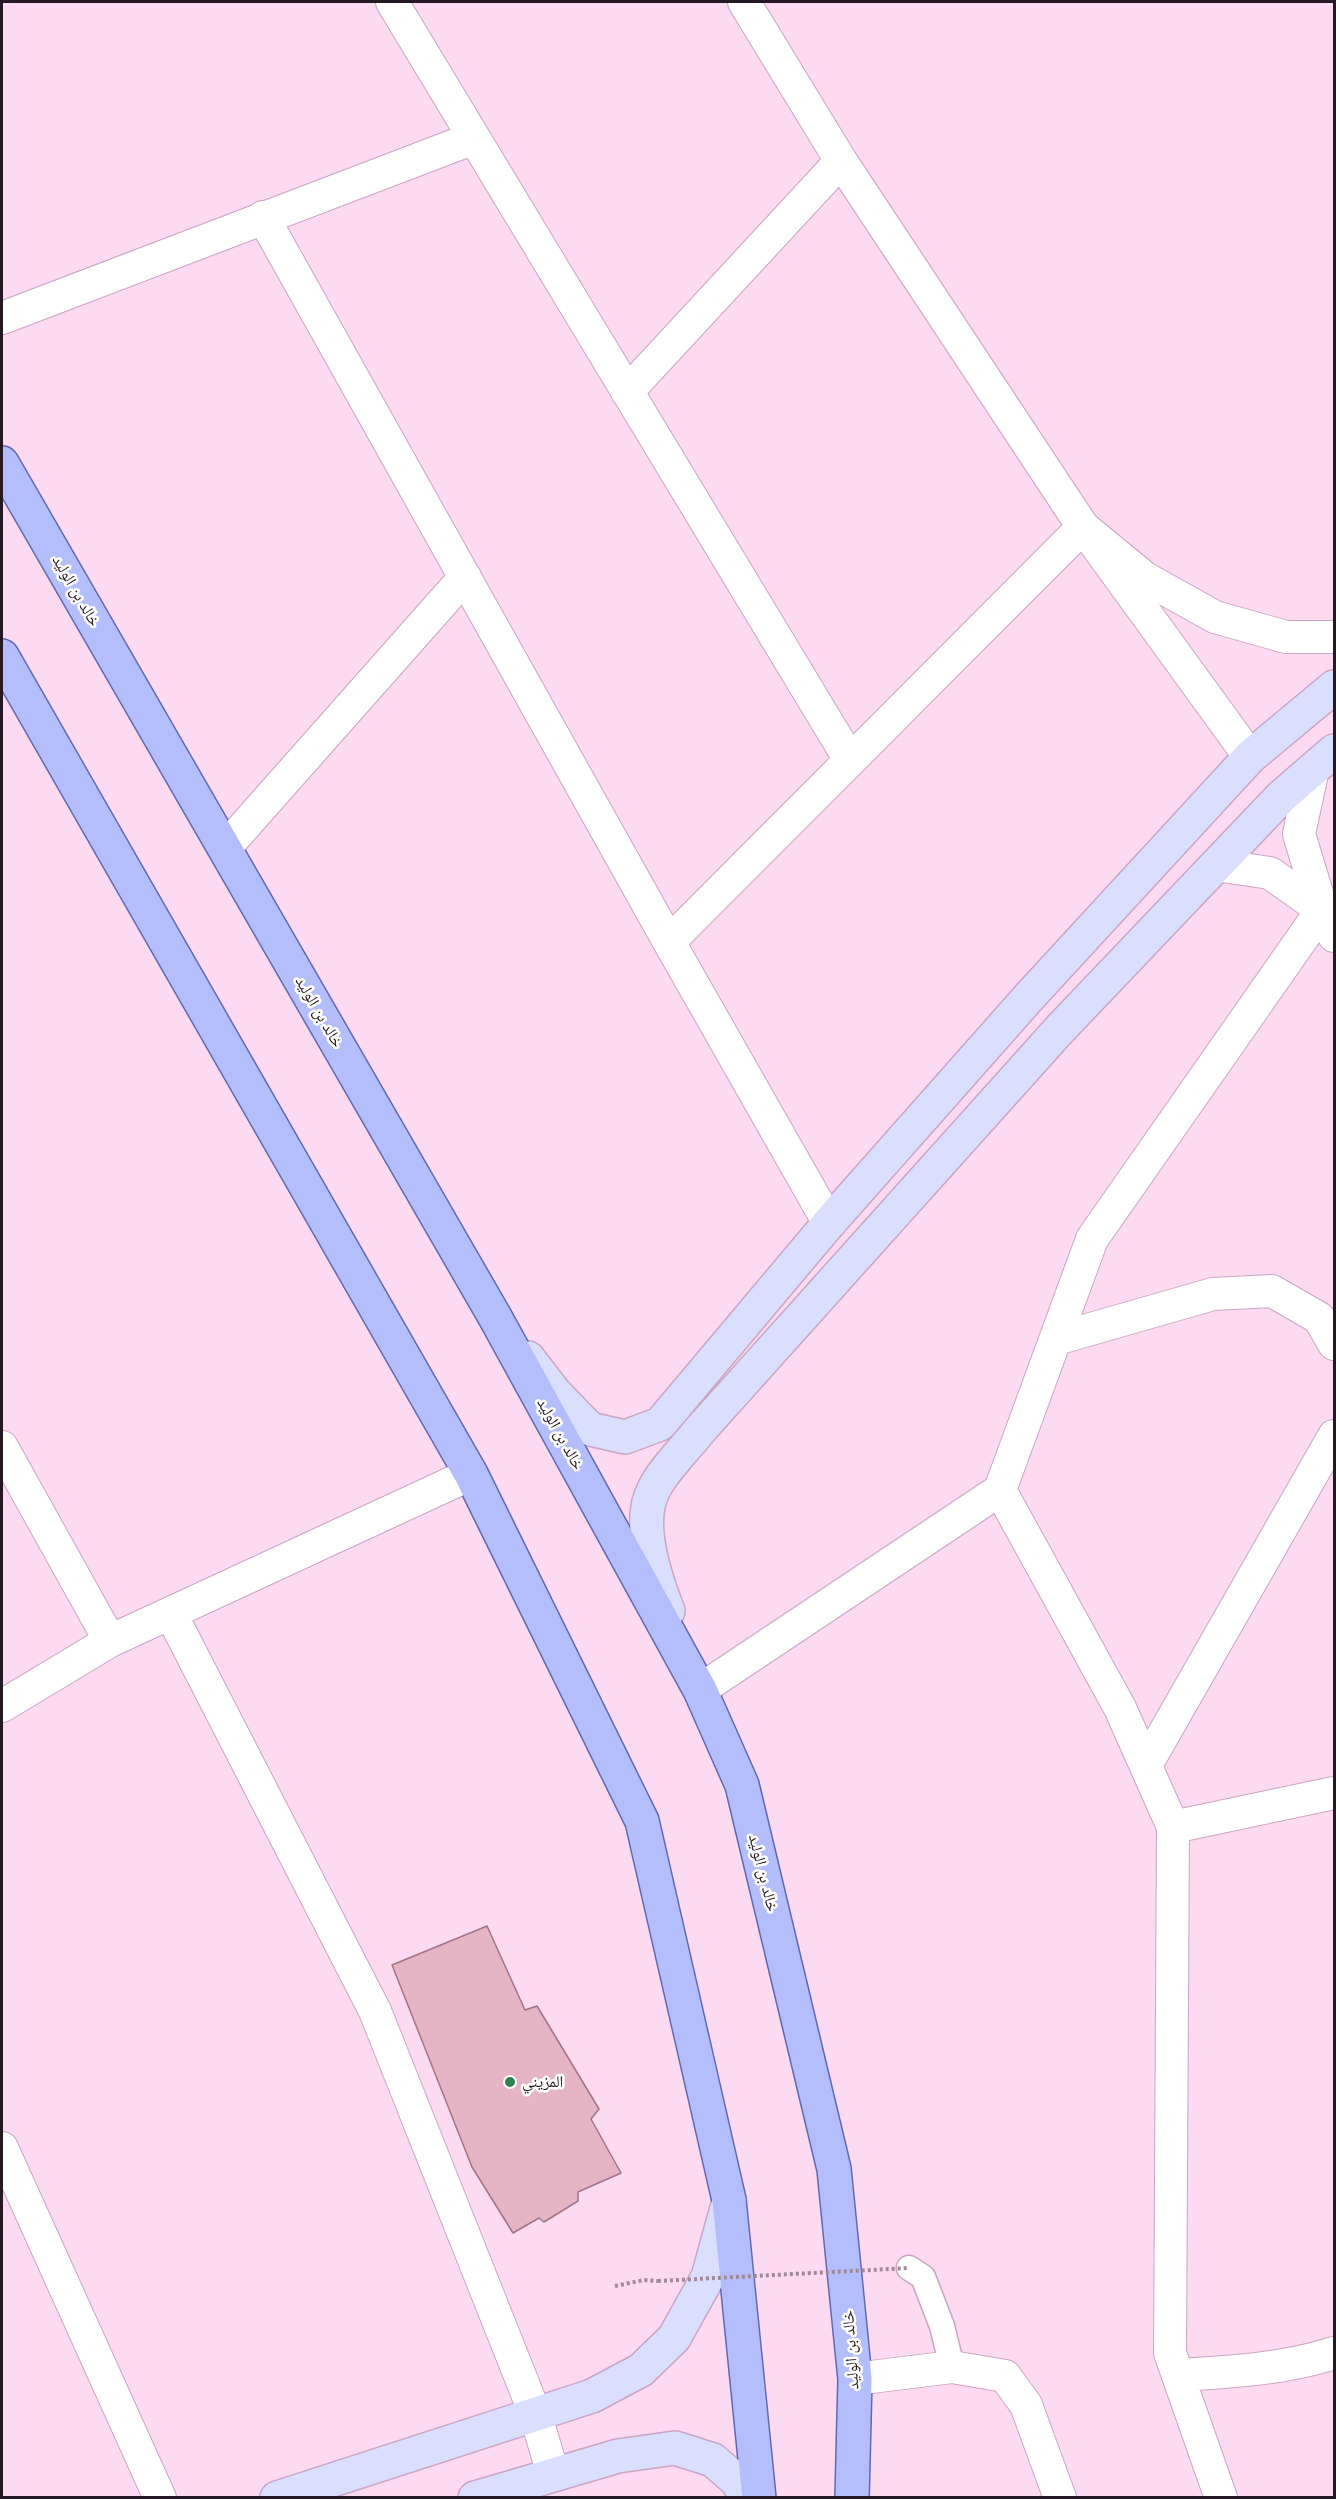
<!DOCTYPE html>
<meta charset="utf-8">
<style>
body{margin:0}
#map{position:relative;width:1336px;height:2499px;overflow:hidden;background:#fbdaf2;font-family:Quicksand,sans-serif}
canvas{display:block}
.frame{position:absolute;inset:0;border:3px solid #261823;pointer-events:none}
</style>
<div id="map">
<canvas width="1336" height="2499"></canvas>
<div class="frame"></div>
</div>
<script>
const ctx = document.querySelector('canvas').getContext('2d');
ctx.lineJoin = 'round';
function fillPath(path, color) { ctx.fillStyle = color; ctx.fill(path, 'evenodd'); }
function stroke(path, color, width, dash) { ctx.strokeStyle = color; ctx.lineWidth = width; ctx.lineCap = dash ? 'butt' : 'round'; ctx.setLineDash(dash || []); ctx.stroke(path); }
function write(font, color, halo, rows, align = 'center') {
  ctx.font = font + ' Quicksand,"Noto Naskh Arabic",sans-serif'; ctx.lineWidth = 5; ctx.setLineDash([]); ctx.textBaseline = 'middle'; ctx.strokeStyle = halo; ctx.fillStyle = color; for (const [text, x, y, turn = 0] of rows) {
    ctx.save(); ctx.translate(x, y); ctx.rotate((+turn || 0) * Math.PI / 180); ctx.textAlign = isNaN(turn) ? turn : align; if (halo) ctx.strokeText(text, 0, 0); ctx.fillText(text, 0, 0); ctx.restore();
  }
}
const building = new Path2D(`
 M487,1926L525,2010L537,2006L599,2109L591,2119L621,2173L578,2192V2201L544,2222L539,2218L513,2233L472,2167L392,1965Z`);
fillPath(building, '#e5b4c5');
stroke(building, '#a27586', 1.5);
const pedestrian = new Path2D(`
 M909,2268L923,2277L942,2326L952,2367`);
const minor = new Path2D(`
 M392,2L850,760
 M744,2L841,161L1083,527L1145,578L1215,617L1286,637H1334
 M263,217L669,942L829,1223
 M2,318L474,138
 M627,392L841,161
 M1313,769L1299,834L1322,910L1334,936
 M225,848L465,577
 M669,942L1083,527L1250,757
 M1056,1339L1213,1294L1272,1291L1319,1318L1334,1344
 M2,1447L110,1641
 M1000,1490L1120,1708L1173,1827L1170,2353L1221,2498
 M171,1614L375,2011L536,2416L553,2474
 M700,1690L1000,1490L1092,1239L1322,910L1270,873L1216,865
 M2,1706L110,1641L471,1474
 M1146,1765L1334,1436
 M1173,1827L1334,1793
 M2,2148L160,2498
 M1178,2375C1231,2372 1284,2369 1334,2353
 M855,2379L952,2367L1005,2376L1026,2405L1060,2498`);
const secondary = new Path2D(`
 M528,1358L555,1393L590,1429L625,1437L660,1424L829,1223L1029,997L1250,757L1334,687
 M668,1611C655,1578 636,1522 654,1489C664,1469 686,1448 700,1430L1060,1029L1282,796L1334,751
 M277,2498L592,2396L641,2370L674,2338L708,2277L729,2201
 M475,2498L618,2456L675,2448L713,2460L737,2481L747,2498`);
const primary = new Path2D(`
 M2,463L495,1317L700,1690L742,1785L834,2169L855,2379L852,2498
 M2,656L471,1474L642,1821L729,2200L759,2498`);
stroke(pedestrian, '#cca5c2', 27);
stroke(minor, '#cca5c2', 34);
stroke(secondary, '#cca5c2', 36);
stroke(primary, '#6368b0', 36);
stroke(new Path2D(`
 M615,2286L644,2280L658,2281`), '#a1889a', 4, [3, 3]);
stroke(pedestrian, '#fff', 24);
stroke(minor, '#fff', 32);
stroke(secondary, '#dadffe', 33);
stroke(primary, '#b5befd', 33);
stroke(new Path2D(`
 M658,2281L909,2268`), '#a1889a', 4, [3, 3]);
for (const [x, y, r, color] of [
 [510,2082,6,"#308253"]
]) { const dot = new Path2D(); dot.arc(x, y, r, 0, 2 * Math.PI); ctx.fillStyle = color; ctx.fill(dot); stroke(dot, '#fff', 2); }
write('16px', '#261823', '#fff', [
 ["خالد بن الوليد",76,591,60],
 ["خالد بن الوليد",319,1012,60],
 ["خالد بن الوليد",560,1434,61],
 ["خالد بن الوليد",763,1873,76],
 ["خالد بن الوليد",851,2350,-94]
]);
write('16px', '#261823', '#fff', [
 ["المزيني",522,2082]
], 'left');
</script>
